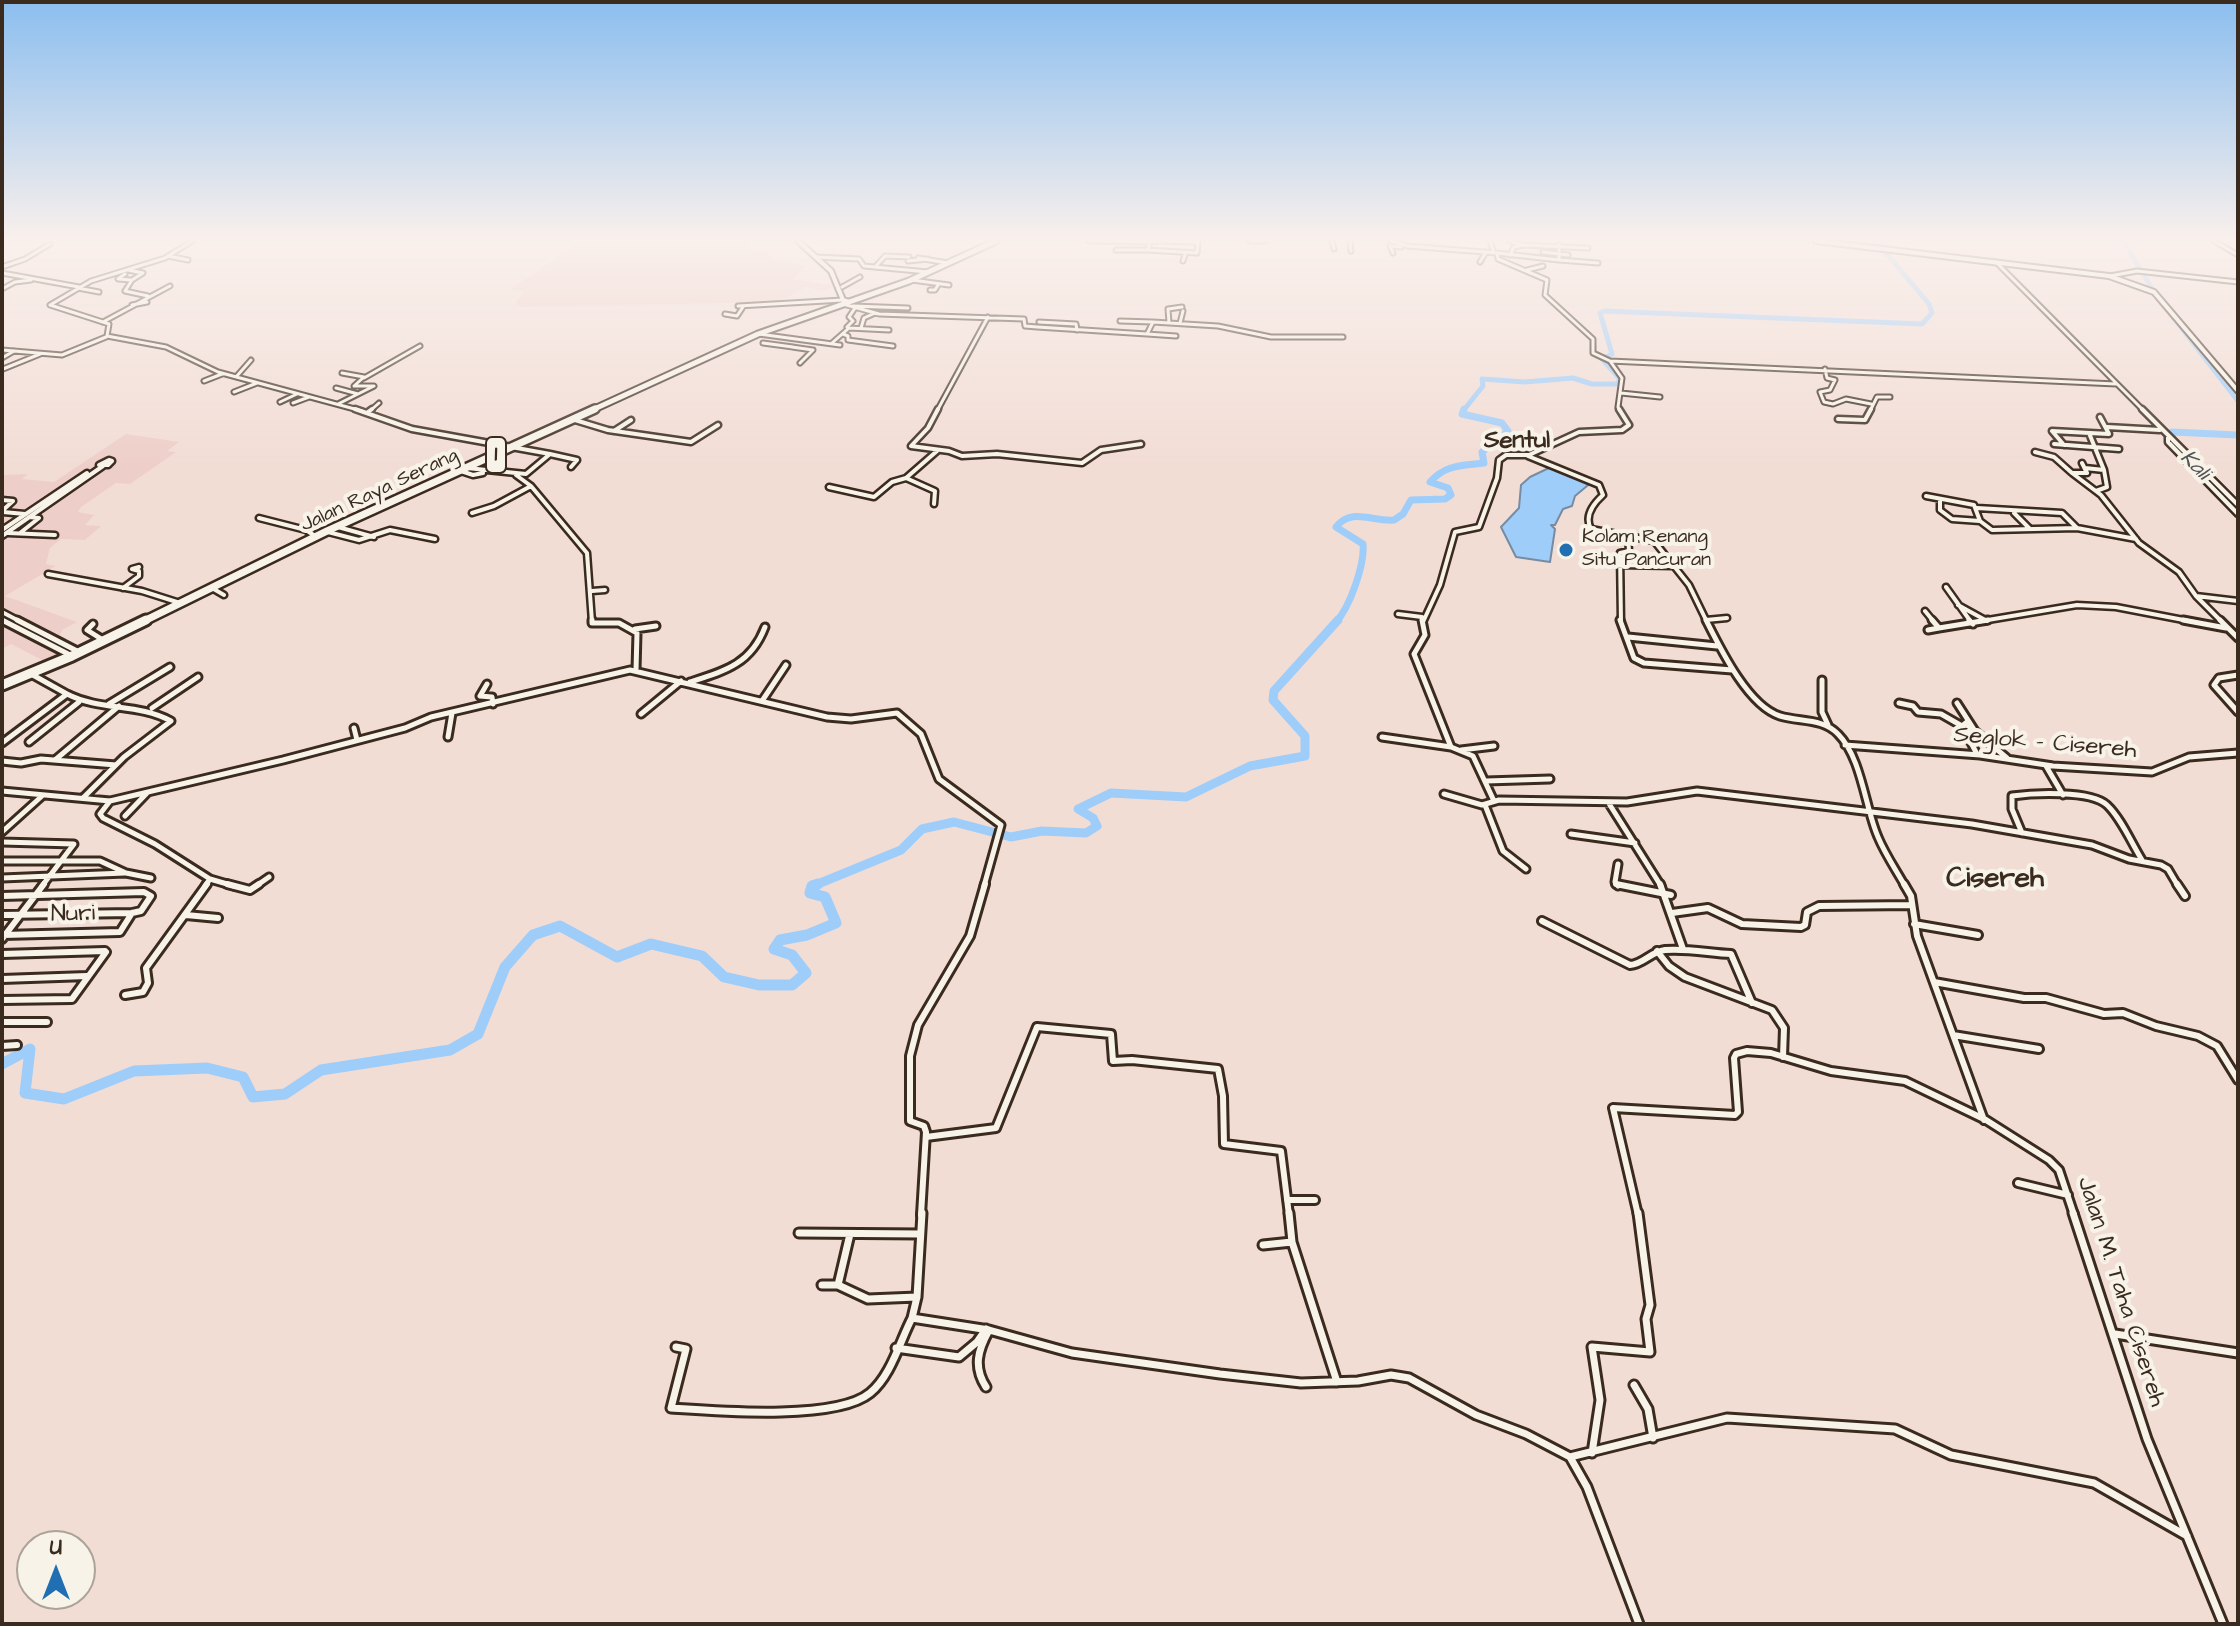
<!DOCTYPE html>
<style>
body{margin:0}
#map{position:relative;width:2240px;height:1626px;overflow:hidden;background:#f2ddd5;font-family:"Architects Daughter",sans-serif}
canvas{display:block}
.frame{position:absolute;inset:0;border:4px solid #3b2a1e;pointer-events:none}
.north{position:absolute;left:16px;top:1530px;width:80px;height:80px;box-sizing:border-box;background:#f7f3e8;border:2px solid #aca397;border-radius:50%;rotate:0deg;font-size:22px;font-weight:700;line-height:32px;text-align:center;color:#3b2a1e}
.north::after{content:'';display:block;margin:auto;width:28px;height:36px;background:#1f6fb2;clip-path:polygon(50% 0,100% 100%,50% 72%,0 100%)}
</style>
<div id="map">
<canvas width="2240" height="1626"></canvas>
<div class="frame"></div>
<div class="north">U</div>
</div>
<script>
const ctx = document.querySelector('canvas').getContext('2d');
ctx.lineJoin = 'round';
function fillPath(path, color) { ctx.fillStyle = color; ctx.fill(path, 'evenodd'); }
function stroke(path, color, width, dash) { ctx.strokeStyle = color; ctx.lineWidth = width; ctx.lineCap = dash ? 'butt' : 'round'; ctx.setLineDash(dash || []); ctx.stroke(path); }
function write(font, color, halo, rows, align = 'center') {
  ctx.font = font + ' "Architects Daughter",sans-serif'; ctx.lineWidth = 8; ctx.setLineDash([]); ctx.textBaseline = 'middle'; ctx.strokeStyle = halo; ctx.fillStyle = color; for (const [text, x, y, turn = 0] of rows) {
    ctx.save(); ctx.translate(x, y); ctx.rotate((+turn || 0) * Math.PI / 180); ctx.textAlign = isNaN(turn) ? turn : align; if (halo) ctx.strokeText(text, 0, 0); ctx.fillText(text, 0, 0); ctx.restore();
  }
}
fillPath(new Path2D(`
 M581,241H747L745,245H750L749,249L766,253L772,259L806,266L793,279L834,286L825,291L805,287L779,302L520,307L515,302L524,292L511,289Z
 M126,434L179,442L167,451L176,452L130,484L116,483L81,507L78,512L94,515L85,525L101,526L85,540L61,539L50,548L46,564L56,566L5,596L77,622L62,630L60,635L80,648L48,663L11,644L2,649V475L28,474L22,479L54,482Z`), '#eecec8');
const water = new Path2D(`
 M1551,467L1593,481L1575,496L1572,506L1563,509L1555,525H1551L1555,529L1550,562L1516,557L1501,527L1519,508L1521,485L1530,477Z`);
fillPath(water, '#9fcdfa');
stroke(water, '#778ca2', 2);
stroke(new Path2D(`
 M2119,241L2125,244L2156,295L2238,401
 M1463,411L1483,386L1482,379L1525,382L1573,378L1592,384H1617L1620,379L1602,359L1612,354L1600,313L1605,311L1922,324L1932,313L1929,304L1886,253L1882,241`), '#9fcdfa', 5);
stroke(new Path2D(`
 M2173,445L2172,432L2238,435
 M2184,456L2238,510
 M1336,622C1350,607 1365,564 1363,544L1336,527C1352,507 1372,522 1394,520L1403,514L1411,500L1445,499L1451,495L1448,488L1430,482C1446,464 1462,466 1484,463L1482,452L1508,431L1502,423L1462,414L1464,409`), '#9fcdfa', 7);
stroke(new Path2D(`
 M813,886L901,850L922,829L954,822L1011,837L1042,831L1086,833L1097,826L1093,818L1078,809L1111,793L1186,797L1250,766L1305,756V736L1273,700L1274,691L1338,620`), '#9fcdfa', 9);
stroke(new Path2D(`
 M2,1064L30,1049L25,1093L64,1099L134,1071L207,1068L243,1077L253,1097L285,1094L321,1070L450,1050L478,1034L505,967L533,935L560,926L617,957L651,944L702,956L724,977L759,985H792L806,973L792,955L774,949L780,940L807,935L836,923L825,897L810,893L812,886L818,884`), '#9fcdfa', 11);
const streetFar4 = new Path2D(`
 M192,241L165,258L91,281L50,305L109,324L107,336L166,347L218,372L362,411
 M1089,241L1150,242L1148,250L1197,253L1198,241
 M1150,241L1198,242
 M1250,241H1264
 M1332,241L1334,249
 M1350,241L1351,251
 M1391,241L1407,246L1497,253
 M1490,241L1494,253
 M1510,241L1523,245L1588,248
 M2214,241L2238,255
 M1559,245V260L1497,253L1498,259L1547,280L1545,295L1593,339V353L1610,361L1622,378L1618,407L1620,411
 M1116,250H1148
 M1543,252L1568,255
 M1393,253L1390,246L1401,247
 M1510,255L1514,247L1523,245
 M168,256L188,260
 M816,257L859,259L864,266L928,272
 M918,258L948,263
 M1559,260L1598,263
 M908,261L928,259
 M1183,261L1186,252
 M1480,262L1486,252
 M1996,262L2144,411
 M876,266L885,256L909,257
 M2,267L25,259L50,244
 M128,270L143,273L132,280L125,291L148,296
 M1527,270L1543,266
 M2,273L79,287
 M125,274L118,279L131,280
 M2110,276L2137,271L2238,282
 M912,280L949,285
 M842,287L860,277
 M78,288L99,292
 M2,289L15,282L31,280
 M930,290H935L938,285
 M843,304L879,314L1024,319L1025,326L1037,327L1147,334L1153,322L1218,326L1271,337H1343
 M132,305L147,302
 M738,306L843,300
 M853,306L908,308
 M725,314L737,316L743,307
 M1120,321L1153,322
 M103,322L170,286
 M1039,322L1076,324L1077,330
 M1169,323L1168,309L1182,307
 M1180,323L1183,311
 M847,327L853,321L849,317L855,308
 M861,328L864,318L875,313
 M759,334L840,345
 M843,334L848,336V340L893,346
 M1147,334L1176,336
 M763,343L793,347
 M832,343L849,328L889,330
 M792,347L813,350L800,363
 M2,350L62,355L106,337
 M2,358L14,351
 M1610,361L2116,384
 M3,369L40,354
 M1825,369L1827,378L1835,380L1830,390L1820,392L1824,402L1833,404L1846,399L1871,404
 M236,377L251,360
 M364,378L420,346
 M204,381L222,374
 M336,388L358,394
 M234,392L257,383
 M1621,393L1660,397
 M280,402L297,394
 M293,403L309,397
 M338,404L374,386H354L364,377L342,373
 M370,411L379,403
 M937,411L988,317
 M1870,411L1877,397H1890`);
const streetFar3 = new Path2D(`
 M355,409L412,429L550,454L526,474L467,468
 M938,409L928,428L911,446L949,451L962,456L997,454L1082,463L1101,450L1141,444
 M2142,409L2238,505
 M368,412L372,409
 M1838,419L1865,420L1871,409
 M575,420L608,430L691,442L718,425
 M2107,427L2160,430
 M614,431L631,420
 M2168,437V442L2238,514
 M2054,444L2119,449
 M2064,445L2052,431L2109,434L2100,417
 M2035,452L2054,457L2072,473
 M550,454L577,460L571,467
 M1528,456L1599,485L1603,495C1593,504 1584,516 1591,529L1654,541L1689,585L1707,622
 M109,460L112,461L108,465H99Z
 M2082,463L2087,473H2072L2101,495L2139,543L2179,572L2196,596
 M2085,468L2104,470L2089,433
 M461,471L473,475L483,473
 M516,475L531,486L587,553L592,622
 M906,478L935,491L934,504
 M829,487L874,497L892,482L906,478L937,451
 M2096,491L2107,487L2104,470
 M1926,496L1974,505L1980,521L1992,530L2077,528L2136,539
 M1940,499V510L1952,519L1980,521
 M2,500L13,501L2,511
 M1977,508L2062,513L2077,528
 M3,512L25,514
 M472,513L494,506L531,486
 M2014,513L2029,528
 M259,518L306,530L315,536
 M338,527L374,537
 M2,530L87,473
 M328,532L359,540L390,530L435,539
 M8,533L55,535
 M20,533L39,518L29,517
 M2,536L103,466
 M1618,565L1673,566
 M48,574L142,591L180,603
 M1946,587L1971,622
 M123,588L139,576V571L132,569L139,567
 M212,588L224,595
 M592,591L605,590
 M1958,605L1987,621
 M1925,611L1934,622
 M2,612L21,622
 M1398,614L1422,617
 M2,620L6,622
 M1706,620L1727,618
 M1423,622L1440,585L1455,532L1479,527L1497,478L1499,460L1506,455H1529L1579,432L1622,430L1629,425L1619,409
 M1621,622L1620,553L1629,551L1628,535
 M1976,622L2077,605L2116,607L2194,622
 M2222,622L2196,596L2238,601`);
const streetFar2 = new Path2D(`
 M2,620L72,656
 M17,620L79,652
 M592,620V623H619L637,633L636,670
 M1422,620L1425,635L1414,654L1451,747L1473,756L1494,801
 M1620,620L1634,658L1644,663L1732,670
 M1706,620C1720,648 1748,706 1780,716C1800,722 1823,718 1838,734C1862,758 1865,808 1878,837C1885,854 1896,870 1905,886
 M1932,620L1939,628L1988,620
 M1969,620L1973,624
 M2183,620L2226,628
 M2220,620L2238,638
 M93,624L87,630L103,640
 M635,629L656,626
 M1928,630L1939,628
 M1628,637L1717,646
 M2238,675L2219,678L2214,685L2238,712
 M1822,680V712L1828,725
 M690,682C725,671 751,664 765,627
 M487,684L480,696L492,697L493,704
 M67,694C100,711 138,703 171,721L124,757L83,798
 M762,701L786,665
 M1899,703L1913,706L1918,712L1941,714L1962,726L1967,722
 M1957,703L1975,731L2007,758
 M109,704L170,667
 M152,708L198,677
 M641,714L681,681
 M1962,726L1977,754
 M354,728L357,740
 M448,737L452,713
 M1382,737L1451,747
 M29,742L79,702
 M2,743L67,694L31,674
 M1845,745L1980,755L2053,766L2152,772L2189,757L2238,753
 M1461,750L1494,746
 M55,760L119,706
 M2,761L21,763L41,759L116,765
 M2046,766L2063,795
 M1486,781L1550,779
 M2,791L110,801L283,760L405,728L431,717L630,670L827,717L851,719L897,713L921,734L939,779L1001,825L984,886
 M1444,794L1482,805L1499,800L1627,802L1697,791L1972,824L2092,845L2129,859L2161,865L2168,869L2178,886
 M110,801L100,814L103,818L155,844L210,879L205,886
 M1608,802L1661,886
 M1485,805L1503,851L1526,869
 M125,816L147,793
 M2,832L42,796
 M2022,833L2012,809V796C2033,793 2091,790 2107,805C2121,818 2132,844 2142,860
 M1571,834L1635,843
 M2,842L74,844L42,886
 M2,861H100L126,873L151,878
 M2,878L125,873
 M210,879L234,886
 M256,886L269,877
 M1618,886L1615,882L1618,864`);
const streetFar1 = new Path2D(`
 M227,884L250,890L259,884
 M1616,884L1671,895
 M1660,884L1683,949
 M1904,884L1911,896L1917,936L1984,1120
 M2177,884L2185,896
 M2,896L144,892L151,896L141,911L132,913L2,915
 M1672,913L1708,908L1742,924L1801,927L1805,925L1807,912L1819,906L1912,905
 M186,915L218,918
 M1542,921L1630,965C1644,964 1650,952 1665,950C1686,948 1710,953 1731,954L1752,1003
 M1914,924L1978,935
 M3,935L120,932L132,913
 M2,939L44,884
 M1657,951L1669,966L1685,977L1772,1010L1784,1028L1783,1057
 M2,954L105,951
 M2,979L87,976
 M1934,982L2024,998H2046L2104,1014L2123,1013L2156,1026L2198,1036L2217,1046L2238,1080
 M125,995L143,992L148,983L146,968L207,884
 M2,1000L72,999L106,952
 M2,1022H47
 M1953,1035L2039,1049
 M2,1046L17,1045
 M926,1137L996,1128L1037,1027L1111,1034L1113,1061L1132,1060L1218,1069L1223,1096L1224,1144L1281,1151L1289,1215
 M2018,1183L2068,1195
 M1287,1200H1315
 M921,1215L926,1132L924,1126L910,1121V1056L918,1025L970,936L985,884
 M1638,1215L1613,1108L1735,1115L1738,1112L1734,1058L1736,1054L1747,1051L1771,1053L1831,1071L1905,1081L1986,1120L2049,1160L2059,1170L2074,1215`);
const street = new Path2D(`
 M922,1213L917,1297L912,1318L989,1330L1072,1353L1220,1374L1301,1383L1358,1381L1391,1375L1409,1378L1476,1415L1526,1434L1570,1457L1727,1418L1895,1429L1951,1455L2094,1483L2187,1536
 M1289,1213L1292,1242L1337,1382
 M2073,1213L2147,1439L2223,1624
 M799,1233L920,1234
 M1263,1245L1292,1242
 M822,1285H838L868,1299L917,1297
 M838,1285L850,1234
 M2115,1334L2238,1353
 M676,1347L686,1349L671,1408C716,1411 836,1421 870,1393C891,1376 900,1341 912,1318
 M896,1348L959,1357L977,1342L986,1329
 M1634,1385L1648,1409L1653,1438
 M986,1387C973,1367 978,1350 989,1330
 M1592,1453L1600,1400L1592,1347L1650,1352L1646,1319L1650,1305L1638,1213
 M1570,1457L1587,1487L1639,1624`);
const secondary = new Path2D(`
 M798,241L831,271L843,300L849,302
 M1816,241L2109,276L2154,292L2238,391`);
const highwayFar2 = new Path2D(`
 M590,411L758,334L909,281L996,241`);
const highwayFar1 = new Path2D(`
 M142,622L327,531L595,409`);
const highway = new Path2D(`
 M2,685L72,656L146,620`);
stroke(streetFar4, '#3b2a1e', 7);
stroke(streetFar3, '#3b2a1e', 9);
stroke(streetFar2, '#3b2a1e', 11);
stroke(streetFar1, '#3b2a1e', 12);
stroke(street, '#3b2a1e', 13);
stroke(secondary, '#3b2a1e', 8);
stroke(highwayFar2, '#3b2a1e', 9);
stroke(highwayFar1, '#3b2a1e', 12);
stroke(highway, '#3b2a1e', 15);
stroke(streetFar4, '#f7f3e8', 3);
stroke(streetFar3, '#f7f3e8', 4);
stroke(streetFar2, '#f7f3e8', 5);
stroke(streetFar1, '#f7f3e8', 6);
stroke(street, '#f7f3e8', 7);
stroke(secondary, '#f7f3e8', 4);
stroke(highwayFar2, '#f7f3e8', 5);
stroke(highwayFar1, '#f7f3e8', 7);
stroke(highway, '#f7f3e8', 9);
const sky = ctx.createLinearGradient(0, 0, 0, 468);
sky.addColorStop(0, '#8bbeef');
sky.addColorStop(0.51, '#f9f0ec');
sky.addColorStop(1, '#f9f0ec00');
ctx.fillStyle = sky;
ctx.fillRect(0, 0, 2240, 468);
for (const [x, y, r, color] of [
 [1566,550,8,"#1f6fb2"]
]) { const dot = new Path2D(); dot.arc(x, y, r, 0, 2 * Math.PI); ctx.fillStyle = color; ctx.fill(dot); stroke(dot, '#f7f3e8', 3); }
write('20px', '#3b2a1e', '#f7f3e8', [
 ["Jalan Raya Serang",380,491,-25]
]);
write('20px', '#3b2a1e', '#f7f3e8', [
 ["Kolam Renang",1582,538],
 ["Situ Pancuran",1582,561]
], 'left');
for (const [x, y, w] of [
 [496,455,20]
]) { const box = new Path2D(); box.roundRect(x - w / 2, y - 18, w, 36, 6); ctx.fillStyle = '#f7f3e8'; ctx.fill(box); stroke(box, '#3b2a1e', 2); }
write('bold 22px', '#3b2a1e', null, [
 ["1",496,455]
]);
write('italic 22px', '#545355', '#f7f3e8', [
 ["Kali",2194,466,45]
]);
write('bold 24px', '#3b2a1e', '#f7f3e8', [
 ["Sentul",1517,442]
]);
write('24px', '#3b2a1e', '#f7f3e8', [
 ["Seglok - Cisereh",2045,744,5],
 ["Nuri",73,915,-1],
 ["Jalan M. Taha Cisereh",2120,1292,72]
]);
write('bold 28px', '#3b2a1e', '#f7f3e8', [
 ["Cisereh",1995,880]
]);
</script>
